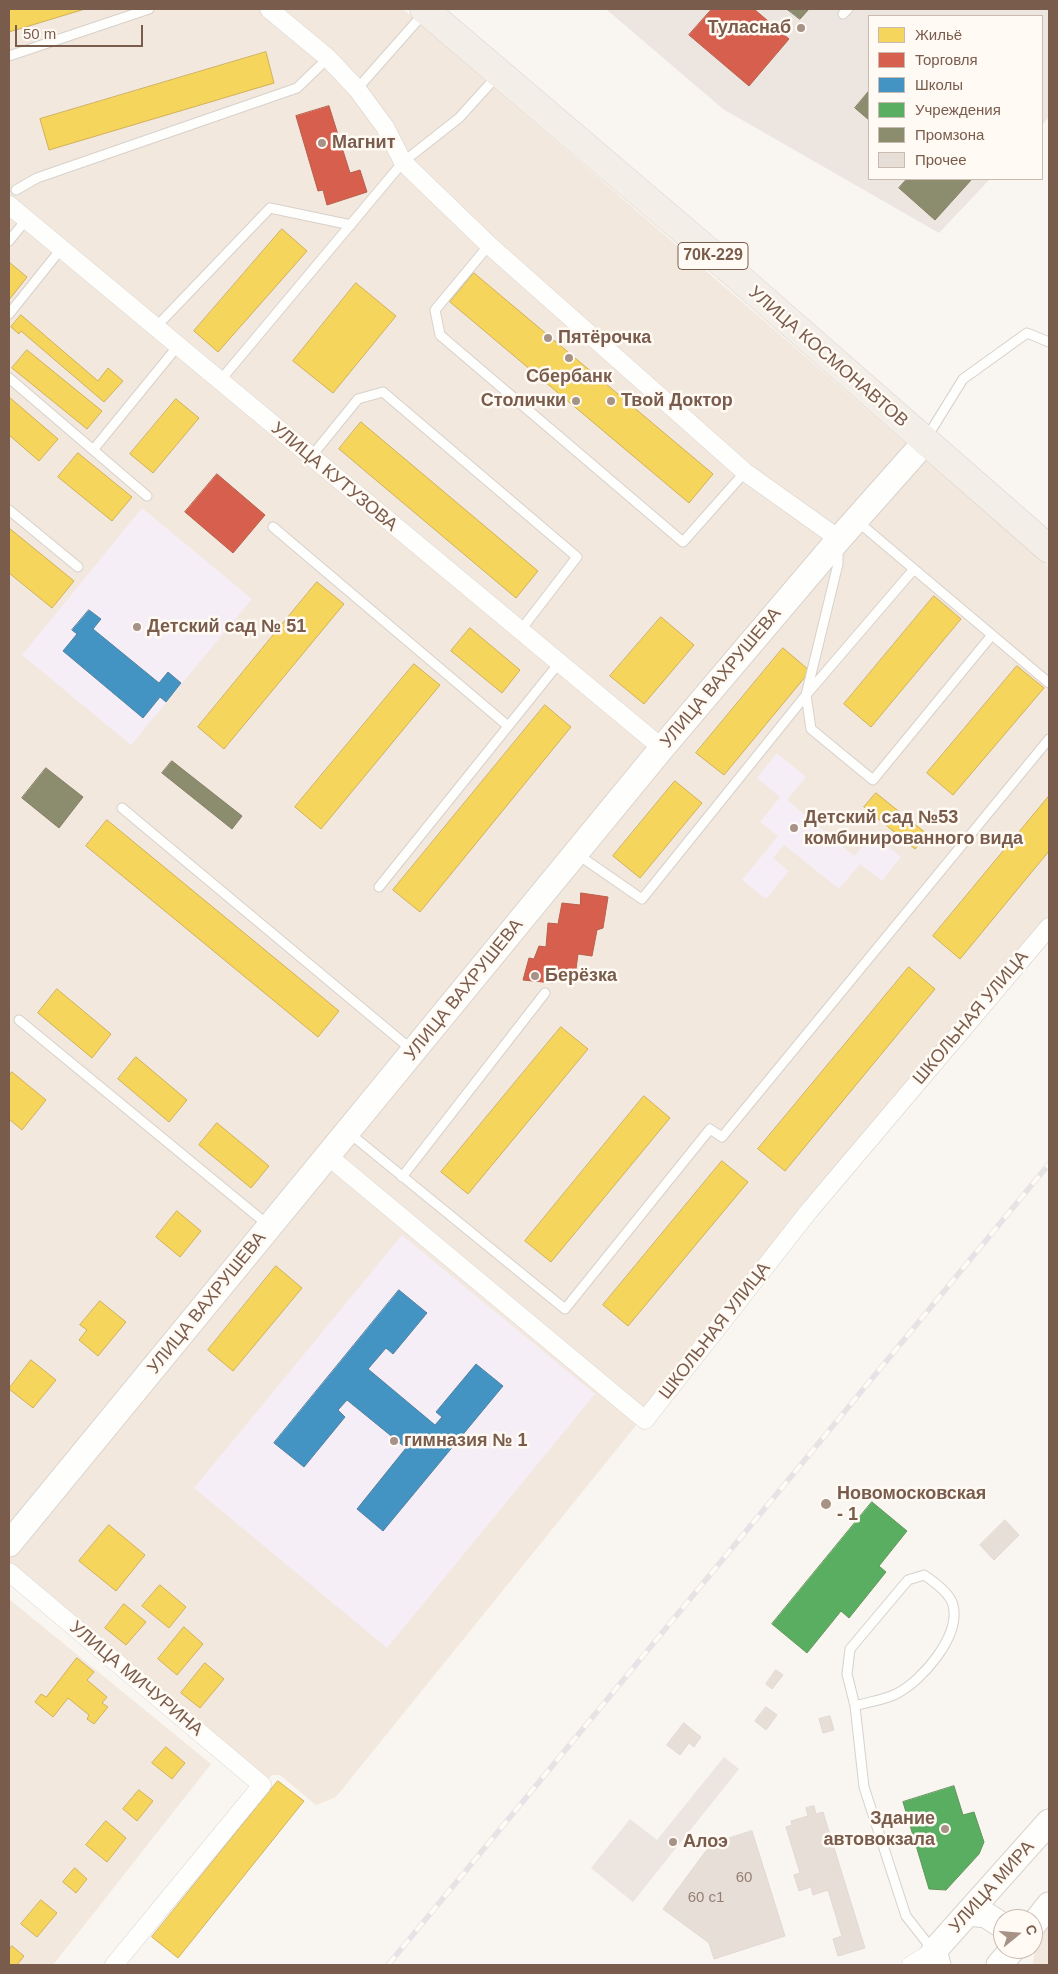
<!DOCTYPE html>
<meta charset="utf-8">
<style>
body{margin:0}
#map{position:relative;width:1058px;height:1974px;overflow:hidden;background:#f9f5f0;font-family:Arial,sans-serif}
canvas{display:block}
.frame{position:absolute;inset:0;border:10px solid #7a5c4d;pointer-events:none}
.legend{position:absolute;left:868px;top:15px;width:175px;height:165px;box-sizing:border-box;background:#fffaf3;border:1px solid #cabbb1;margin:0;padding:6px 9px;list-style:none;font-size:15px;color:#7a5c4d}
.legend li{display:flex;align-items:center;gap:10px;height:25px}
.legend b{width:25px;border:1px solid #cabbb1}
.north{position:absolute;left:993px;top:1909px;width:50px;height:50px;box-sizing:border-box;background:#fffaf3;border:1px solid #cabbb1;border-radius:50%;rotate:73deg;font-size:14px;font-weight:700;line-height:20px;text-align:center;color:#7a5c4d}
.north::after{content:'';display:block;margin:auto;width:18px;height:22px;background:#a69286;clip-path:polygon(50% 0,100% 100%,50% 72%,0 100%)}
.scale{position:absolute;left:15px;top:25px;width:128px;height:22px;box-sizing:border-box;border:2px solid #7a5c4d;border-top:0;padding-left:6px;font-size:15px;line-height:18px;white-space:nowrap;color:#7a5c4d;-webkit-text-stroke:4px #fffaf3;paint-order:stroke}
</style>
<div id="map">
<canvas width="1058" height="1974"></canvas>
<div class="frame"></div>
<ul class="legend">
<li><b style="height:14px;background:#f6d55c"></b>Жильё</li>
<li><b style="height:14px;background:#d6604d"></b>Торговля</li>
<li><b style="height:14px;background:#4393c3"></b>Школы</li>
<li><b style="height:14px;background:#5aae61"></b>Учреждения</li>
<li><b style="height:14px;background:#8c8c6e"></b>Промзона</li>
<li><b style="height:14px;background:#e6ded7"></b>Прочее</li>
</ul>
<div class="north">С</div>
<div class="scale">50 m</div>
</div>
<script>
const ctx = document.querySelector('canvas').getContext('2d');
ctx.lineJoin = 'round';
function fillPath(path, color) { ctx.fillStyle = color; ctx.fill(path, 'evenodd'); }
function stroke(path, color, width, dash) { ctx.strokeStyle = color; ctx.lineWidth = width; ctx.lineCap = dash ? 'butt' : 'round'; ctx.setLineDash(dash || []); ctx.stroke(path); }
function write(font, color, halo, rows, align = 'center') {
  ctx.font = font + ' Arial,sans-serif'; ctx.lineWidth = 5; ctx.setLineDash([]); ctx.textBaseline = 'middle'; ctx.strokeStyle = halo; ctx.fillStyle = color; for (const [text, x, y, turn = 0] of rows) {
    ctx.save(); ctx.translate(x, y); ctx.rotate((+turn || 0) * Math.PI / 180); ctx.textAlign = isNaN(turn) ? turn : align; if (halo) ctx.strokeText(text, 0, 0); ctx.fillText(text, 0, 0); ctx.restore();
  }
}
fillPath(new Path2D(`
 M9,9H403L1049,567V927L809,1211L336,1797L316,1805L280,1775H272L262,1785L9,1572Z
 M9,1599L211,1764L53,1965H9Z
 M1049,1924V1965H1033L1035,1947Z`), '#f2e8de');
fillPath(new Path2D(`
 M606,9H1049V117L1042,125V16H869V179H990L939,233L723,109Z
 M724,1757L739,1769L633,1902L591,1868L630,1819L657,1840Z`), '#ede5e0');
fillPath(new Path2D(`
 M142,508L252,599L131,745L22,655Z
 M777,753L806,777L787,800L854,856L873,834L901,857L882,881L860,864L839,889L784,845L773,858L789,871L766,899L742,880L778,836L760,822L780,797L757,778Z
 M402,1235L595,1394L387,1648L194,1488Z`), '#f6eef6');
const homes = new Path2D(`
 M9,9H85L9,32Z
 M266,52L274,83L49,150L40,119Z
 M282,229L307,251L218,352L194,331Z
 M9,262L27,277L9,300Z
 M474,273L713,474L689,503L450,302Z
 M356,283L396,316L333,393L293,361Z
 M21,315L98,381L108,368L123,381L104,402L21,331L19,334L11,327Z
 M27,350L102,411L87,429L12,368Z
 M9,397L58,439L39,461L9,435Z
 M176,399L199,418L153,473L130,454Z
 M361,422L538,571L516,598L339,449Z
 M78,453L132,497L112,521L58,477Z
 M9,528L74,581L52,608L9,573Z
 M317,582L344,604L224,749L198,727Z
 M934,596L961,619L871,727L844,704Z
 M661,617L694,645L644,704L610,676Z
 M470,628L520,670L502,693L451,651Z
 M783,648L810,671L724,775L696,753Z
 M414,664L440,685L321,829L295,807Z
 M1017,666L1044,688L953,795L927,773Z
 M545,705L571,727L420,912L393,890Z
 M675,781L702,803L640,878L613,856Z
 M876,793L927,834L915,849L864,807Z
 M1049,796V851L960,959L933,936Z
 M107,820L339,1011L318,1037L86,846Z
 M909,967L935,989L785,1171L758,1149Z
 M57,989L111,1034L92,1058L38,1013Z
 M561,1027L588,1049L468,1194L441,1172Z
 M136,1057L187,1100L169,1122L118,1079Z
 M12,1072L46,1100L22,1130L9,1119V1076Z
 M644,1096L670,1118L551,1262L525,1241Z
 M217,1123L269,1166L251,1188L199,1145Z
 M722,1161L748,1182L628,1326L603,1305Z
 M177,1211L201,1231L180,1257L156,1237Z
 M276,1266L302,1288L233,1371L208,1350Z
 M100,1301L126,1322L98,1356L79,1340L87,1330L80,1325Z
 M31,1360L56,1380L33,1408L9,1389Z
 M109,1525L145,1555L116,1591L79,1561Z
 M160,1585L186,1607L169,1628L142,1606Z
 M124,1604L146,1622L126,1645L105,1628Z
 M184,1627L203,1644L177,1675L158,1659Z
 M77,1658L94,1672L87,1680L107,1697L102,1703L108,1707L94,1724L87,1719L89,1715L68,1698L53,1717L35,1702L41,1694L46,1697Z
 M205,1663L224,1679L200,1708L181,1693Z
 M166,1747L185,1763L172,1779L152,1763Z
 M278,1781L304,1801L178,1958L152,1937Z
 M139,1790L153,1801L137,1821L123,1809Z
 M106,1821L126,1838L107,1862L86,1845Z
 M75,1868L87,1879L76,1893L63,1882Z
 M41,1900L57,1913L37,1937L21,1924Z
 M12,1946L24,1956L17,1965H9V1951Z`);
fillPath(homes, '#f6d55c');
stroke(homes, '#d1b158', 1);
const shops = new Path2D(`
 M712,9H754L789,39L749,86L689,35Z
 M329,106L350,173L360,170L367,192L327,205L323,190L318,191L296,116Z
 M217,474L265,515L233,553L185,512Z
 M581,893L608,897L603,928L597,930L592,956L578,954L576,969H559L553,983L523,980L529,958L534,959L539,946L546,947L548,923L558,924L562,903L580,905Z`);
fillPath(shops, '#d6604d');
stroke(shops, '#ba5f4d', 1);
const schools = new Path2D(`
 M89,610L101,619L93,629L159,683L168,672L181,683L166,702L160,697L143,718L63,651L77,634L72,630Z
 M399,1290L427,1313L393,1354L386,1348L368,1369L435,1425L442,1417L436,1412L476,1364L503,1386L383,1531L357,1509L406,1448L347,1400L338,1410L345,1417L304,1467L274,1443Z`);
fillPath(schools, '#4393c3');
stroke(schools, '#5482a0', 1);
const public = new Path2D(`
 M872,1502L907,1531L879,1566L886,1572L849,1618L841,1611L807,1653L772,1624Z
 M954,1786L963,1815L974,1812L984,1842L979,1854L946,1890L929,1889L903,1802Z`);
fillPath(public, '#5aae61');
stroke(public, '#64955b', 1);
const industry = new Path2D(`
 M787,9H809L800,19Z
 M869,91V120L855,108Z
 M907,179H972L935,220L899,188Z
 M172,761L242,816L232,829L162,773Z
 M46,768L83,797L59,828L22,798Z`);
fillPath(industry, '#8c8c6e');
stroke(industry, '#877e64', 1);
const building = new Path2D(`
 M1005,1520L1019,1535L994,1560L980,1545Z
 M776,1670L783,1675L772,1689L766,1684Z
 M766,1707L777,1715L766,1730L755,1721Z
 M830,1716L834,1730L823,1733L819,1719Z
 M684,1723L701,1737L694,1747L689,1743L680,1755L667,1745Z
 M814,1806L816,1814L823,1812L865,1948L838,1956L833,1939L842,1936L828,1890L813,1895L811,1887L799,1891L794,1875L800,1873L786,1827L792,1825L791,1821L808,1816L806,1808Z
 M752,1831L785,1936L714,1959L709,1943L663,1909L711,1844Z`);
fillPath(building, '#e6ded7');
stroke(building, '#e2d8d2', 1);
const service = new Path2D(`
 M843,14L848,9
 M9,56L149,9
 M357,89L425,12
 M16,190L37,178L297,88L328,58
 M9,241L26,220
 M489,245L435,310L440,335L683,542L745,472
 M9,314L61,249
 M155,328L270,208L351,225
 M9,378L147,496
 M219,382L403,162L459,118L497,76
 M927,437L963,379L1027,333L1049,342
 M93,450L177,347
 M310,458L358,399L383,392L577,557L520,631
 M9,510L78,567
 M857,521L1049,683
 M273,527L508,726
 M838,549V564L806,695L811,729L873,780L992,635
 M122,808L412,1050
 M577,854L642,899L806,695L914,569
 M379,887L559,663
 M19,1020L268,1225
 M348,1132L565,1309L710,1129L722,1137L1049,739
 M402,1177L545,993
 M855,1706C868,1702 884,1700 896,1694C922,1681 961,1636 953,1605C950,1593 933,1581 924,1575L908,1580L850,1649L847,1674L855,1706L864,1787L906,1916L932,1949`);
const minor = new Path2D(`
 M269,9L328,58L357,89L385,127L403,162L489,245L745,472L839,539
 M9,205L662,748
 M328,1156L645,1420L809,1211L1049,927
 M9,1572L262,1785L114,1965
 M911,1965L934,1951`);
const secondary = new Path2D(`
 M9,1544L662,748L839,539L925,442
 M969,1913L986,1915L1003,1926
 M1033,1925L1049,1905
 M938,1965L934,1951L1049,1822
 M999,1965L1013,1949`);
const primary = new Path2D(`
 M424,9L721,262L1049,549`);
stroke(service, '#d7d1cb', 11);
stroke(minor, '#d7d1cb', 19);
stroke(secondary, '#d9d2cb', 27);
stroke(primary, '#dad1cc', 29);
stroke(service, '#fefefd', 9);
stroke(minor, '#fefefd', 18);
stroke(secondary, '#fefefd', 25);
stroke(primary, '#f3eee8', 28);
const rail = new Path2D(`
 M388,1965L1049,1164`);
stroke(rail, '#e6e3e7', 5.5);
stroke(rail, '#fffaf3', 4, [11]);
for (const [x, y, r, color] of [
 [801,28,5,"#a69286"],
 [322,143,5,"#a69286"],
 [548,338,5,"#a69286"],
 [569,358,5,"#a69286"],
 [576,401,5,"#a69286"],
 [611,401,5,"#a69286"],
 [137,627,5,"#a69286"],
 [794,828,5,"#a69286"],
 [535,976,5,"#a69286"],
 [394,1441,5,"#a69286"],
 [826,1504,6,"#a69286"],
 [945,1829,5,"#a69286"],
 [673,1842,5,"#a69286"]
]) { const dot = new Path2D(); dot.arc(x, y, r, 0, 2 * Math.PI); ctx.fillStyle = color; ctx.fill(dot); stroke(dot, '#fffaf3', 2); }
write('15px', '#977e72', null, [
 ["60",744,1878],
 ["60 с1",706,1898]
]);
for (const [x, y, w] of [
 [713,256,70]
]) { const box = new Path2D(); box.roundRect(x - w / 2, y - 13.5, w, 27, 4); ctx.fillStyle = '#fffaf3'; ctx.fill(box); stroke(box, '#7a5c4d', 1); }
write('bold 16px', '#7a5c4d', null, [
 ["70К-229",713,256]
]);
write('bold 18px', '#7a5c4d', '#fffaf3', [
 ["Туласнаб",791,28,"right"],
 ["Магнит",332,143],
 ["Пятёрочка",558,338],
 ["Сбербанк",569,377,"center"],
 ["Столички",566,401,"right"],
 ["Твой Доктор",621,401],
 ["Детский сад № 51",147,627],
 ["Детский сад №53",804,818],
 ["комбинированного вида",804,839],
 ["Берёзка",545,976],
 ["гимназия № 1",404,1441],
 ["Новомосковская",837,1494],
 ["- 1",837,1515],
 ["Здание",935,1819,"right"],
 ["автовокзала",935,1840,"right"],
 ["Алоэ",683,1842]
], 'left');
write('18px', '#7a5c4d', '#fffaf3', [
 ["УЛИЦА КОСМОНАВТОВ",828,357,41],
 ["УЛИЦА КУТУЗОВА",334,477,40],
 ["УЛИЦА ВАХРУШЕВА",721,678,-50],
 ["УЛИЦА ВАХРУШЕВА",464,990,-51],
 ["ШКОЛЬНАЯ УЛИЦА",971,1018,-50],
 ["УЛИЦА ВАХРУШЕВА",207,1303,-51],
 ["ШКОЛЬНАЯ УЛИЦА",715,1331,-52],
 ["УЛИЦА МИЧУРИНА",136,1679,40],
 ["УЛИЦА МИРА",992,1887,-48]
]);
</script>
